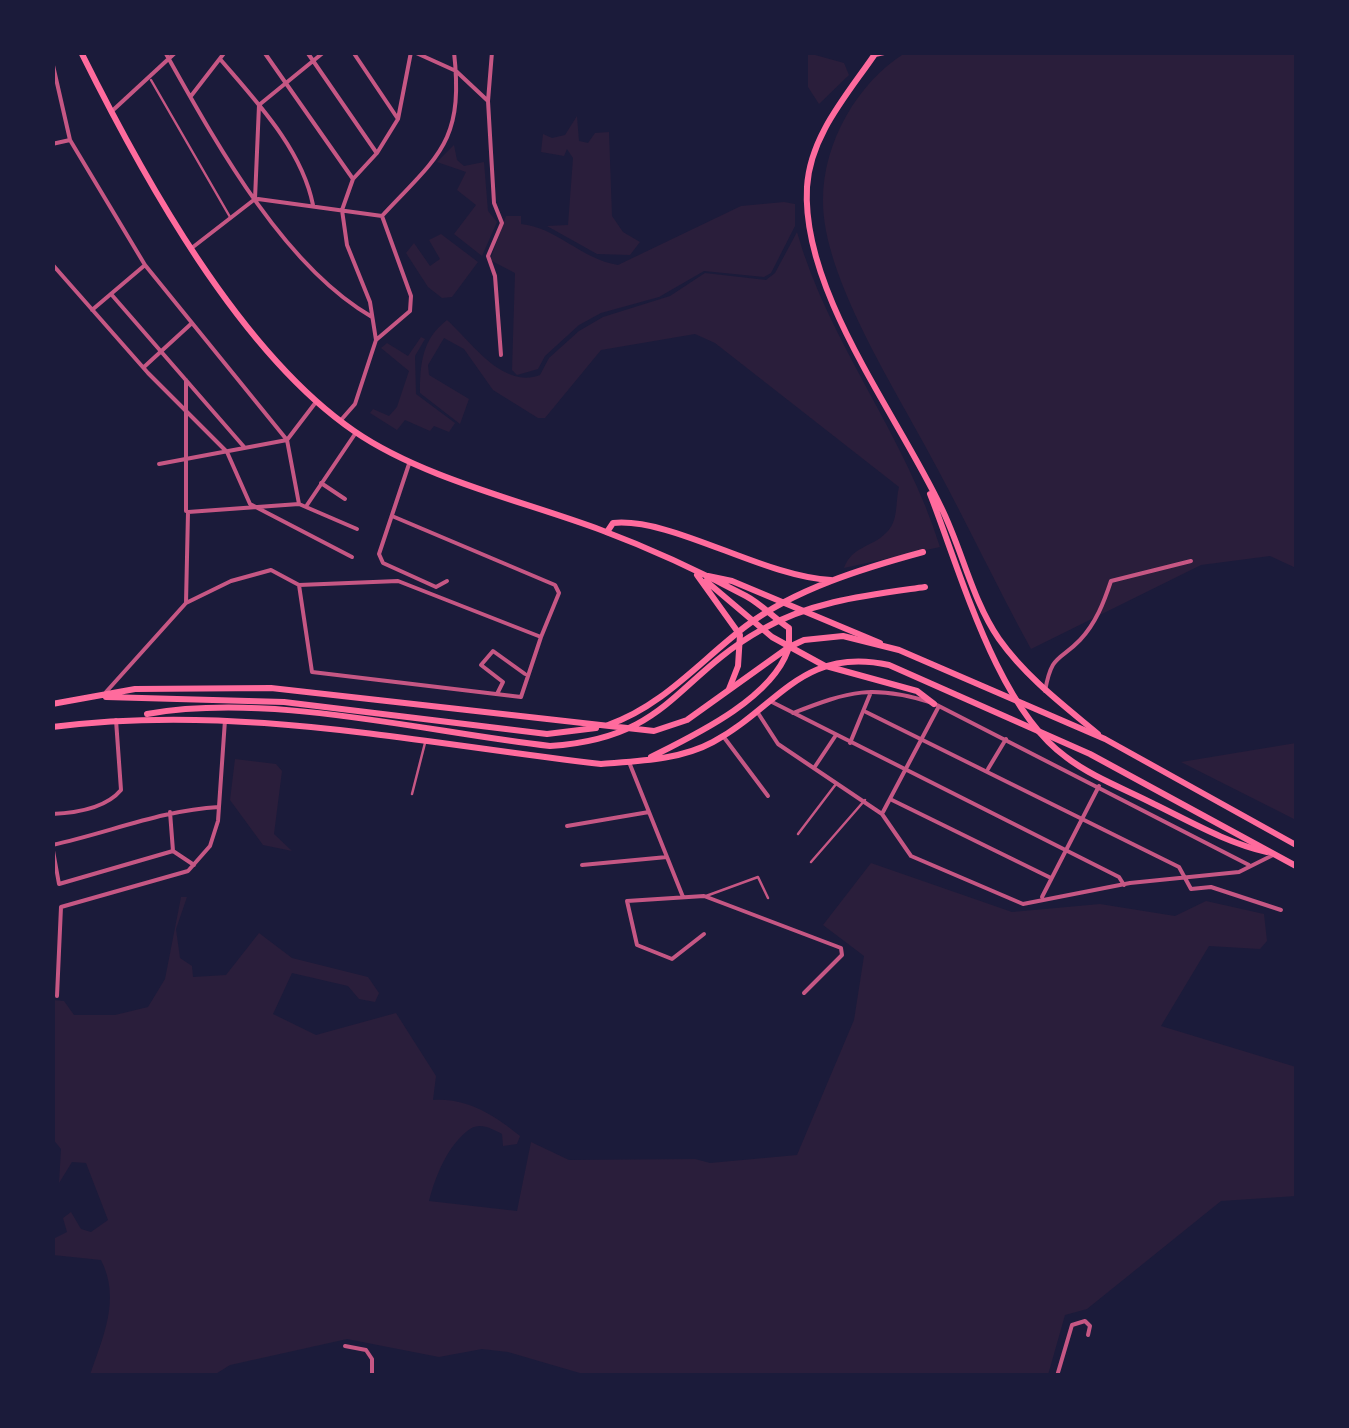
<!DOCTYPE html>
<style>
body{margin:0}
#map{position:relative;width:1349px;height:1428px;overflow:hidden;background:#1b1b3a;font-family:"Sofia Sans Condensed",sans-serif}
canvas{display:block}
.frame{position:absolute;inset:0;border:55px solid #1b1b3a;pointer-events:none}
</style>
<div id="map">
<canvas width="1349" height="1428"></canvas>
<div class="frame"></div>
</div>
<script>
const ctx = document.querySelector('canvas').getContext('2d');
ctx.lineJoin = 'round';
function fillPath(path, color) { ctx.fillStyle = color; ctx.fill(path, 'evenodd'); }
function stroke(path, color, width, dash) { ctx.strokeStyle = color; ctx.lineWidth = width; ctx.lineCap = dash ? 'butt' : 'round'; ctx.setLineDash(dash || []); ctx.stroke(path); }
fillPath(new Path2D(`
 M808,53L844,63L849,75L819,104L808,87Z
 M905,53H1296V568L1270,556L1201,565L1031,649C998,589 969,527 936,466C900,396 822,278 823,200C823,143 857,83 905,53Z
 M577,116L579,141L588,143L595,133L609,132L612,216L623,232L640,242L630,255L597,254L547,226L568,225L573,158L567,149L564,156L541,152L543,134L552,138L565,135Z
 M454,145L457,160L464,166L484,162L488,211L497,222L482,256L454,234L476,205L457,190L466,172L437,162Z
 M784,202L795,204V226L771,273L764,277L704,271L659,297L601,313L579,325L545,356L538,369L517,375L512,370L515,273L490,260L506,216H521V224C556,227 581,259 618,265L741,206Z
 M797,232C828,342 906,436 940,547L844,568C852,546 871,548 886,533C899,521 895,503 899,487L715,343L695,334L601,350L545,418H538L493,390L464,349L444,338L428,365L429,375L469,399L460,424L420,393C420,364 422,339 447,320C473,344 503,389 540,375L549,358L579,331L603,317L670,296L705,273L766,280L775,273Z
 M441,234L478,262L452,297L442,298L428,287L406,253L414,243L430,266L440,259L429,240Z
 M421,337L425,339L415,356L416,394L455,423L449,432L434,426L430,431L405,420L397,430L370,413L373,409L389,416L397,407L409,371L381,348L387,343L408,356Z
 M1296,743V820L1181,762Z
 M235,759L276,764L282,771L274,834L292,851L263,845L230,800Z
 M871,863L1012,912L1100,904L1175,916L1206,901L1264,914L1267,941L1260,949L1209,946L1161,1026L1296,1067V1196L1221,1201L1087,1309L1065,1315L1048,1375L590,1376L508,1352L482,1349L439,1357L347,1339L230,1365L214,1375H90C103,1337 121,1299 101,1260L53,1255V1239L67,1232L63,1218L71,1212L81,1229L91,1232L108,1220L86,1163L72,1162L59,1183L61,1149L52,1138L53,1000L64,1001L74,1015H115L148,1007L165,979L181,897H187L176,929L180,958L192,966L193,977L226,975L259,933L292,958L368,977L379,993L375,1002L359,999L348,986L292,973L273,1014L316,1035L396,1013L436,1076L433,1100C465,1097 495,1115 520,1136L517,1144L503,1146L502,1134C492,1129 481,1122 470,1129C448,1144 435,1177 429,1201L517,1211L531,1142L569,1160L695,1159L710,1163L797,1155L854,1020L864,956L823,925Z`), '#2a1e3b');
stroke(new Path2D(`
 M151,80L230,217
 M412,794L425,743
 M798,834L836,784
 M811,862L865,800
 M706,896L758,877L768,898`), '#c65784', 2.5);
stroke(new Path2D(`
 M165,52C215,141 283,266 372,317
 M264,52L353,179
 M307,52L376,152
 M353,52L398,119
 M414,52L456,71L488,101L494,203L502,223L488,256L495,276L501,355
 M220,59C256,101 302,149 313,205
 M52,61L70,140L145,265L287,440L299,504
 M191,96L225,52
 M488,101L492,52
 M111,112L176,52
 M52,144L70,140
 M258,199L382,216L411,296L410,311L376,340
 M382,216C439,155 464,142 454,52
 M193,247L255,199L259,105L324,52
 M52,264L148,373L227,452L250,504L352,557
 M111,294L245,448
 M92,310L145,265
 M144,367L192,323
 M341,420L355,404L376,340L370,302L347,245L342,210L353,179L377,153L398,119L411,52
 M159,464L287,440L316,402
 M409,464L379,554L383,563L436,587L447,581
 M321,483L345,499
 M307,505L355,434
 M186,511V380
 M392,516L555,585L559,593L541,637
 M186,603L188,512L299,504L357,529
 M1045,691C1052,653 1059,662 1080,640C1096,623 1104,602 1111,581L1191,561
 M106,692L186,603L231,581L271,570L299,585L398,581L541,637L521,697L312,672L299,585
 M497,694L503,682L481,665L493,651L525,674
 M770,701L1119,877L1124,885
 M866,712L1179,867L1191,889L1211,887L1281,910
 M758,713L778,744L882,814L911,856L1023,904L1130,883L1239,872L1275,854
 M793,713C850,691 872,684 933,703L1249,865
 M723,736L768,796
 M850,743L871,692
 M629,762L683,897
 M814,768L836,735
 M988,769L1006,739
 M892,800L1051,878
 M170,812L173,851L194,865
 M883,812L939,706
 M52,814C75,813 106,808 121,790L116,720
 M567,826L649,812
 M52,845C108,833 162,810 219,807
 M52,845L59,884L173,851
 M582,865L667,857
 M1042,897L1099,786
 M704,934L672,959L637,945L627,901L704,896L841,948L842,955L804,993
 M57,996L61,907L188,871L210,846L218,821L225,720
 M345,1346L366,1350L372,1359V1376
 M1057,1376L1072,1325L1085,1321L1090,1326L1088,1335`), '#c65784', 4);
stroke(new Path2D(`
 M81,52C143,177 239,352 354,431C422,478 523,501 601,530C649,548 701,572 746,596C761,604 774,618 789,628V647
 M884,52L875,54C847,95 810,136 807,187C801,291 897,414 941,507C962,549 972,600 999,639C1026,677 1062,704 1098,734
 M930,494C960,570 997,708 1066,757C1092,777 1125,789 1154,804C1191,822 1227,843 1267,852
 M697,575L740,635L738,666L729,689
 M708,576L732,581L880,643
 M706,581L772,637L825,666`), '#ff6b9d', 6);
stroke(new Path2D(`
 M607,532L613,523C672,517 763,577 831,580
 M826,666L917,691L934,704
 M106,697L284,702L547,734L596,728
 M52,704L135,689L271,688L654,731L687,720L789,647L804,640L843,636L899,650L1105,739L1296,845
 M147,714C271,692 425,732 550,746C669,738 674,679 761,630C811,601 869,595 925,587
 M608,725C663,706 700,661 746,626C795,589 864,568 923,552
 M52,727C237,703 418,743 601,764C638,761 680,760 713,742C778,707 802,646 889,665L1090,754L1296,866
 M651,757C695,735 771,699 788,650`), '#ff6b9d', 6);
</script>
